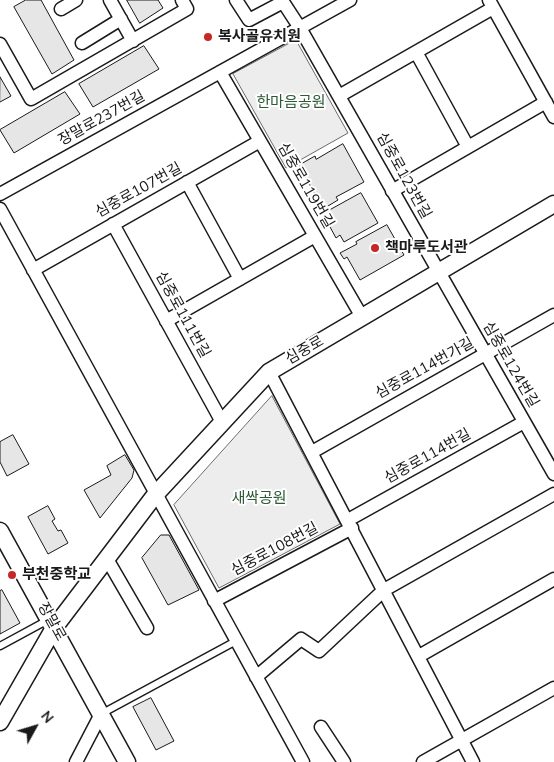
<!DOCTYPE html>
<meta charset="utf-8">
<style>
body{margin:0}
#map{position:relative;width:554px;height:762px;overflow:hidden;background:#fff;font-family:"Nunito Sans",sans-serif}
canvas{display:block}
.north{position:absolute;left:10px;top:702px;width:50px;height:50px;-webkit-text-stroke:4px #fff;paint-order:stroke;rotate:51deg;font-size:14px;font-weight:700;line-height:20px;text-align:center;color:#1a1a1a}
.north::after{content:'';display:block;margin:auto;width:18px;height:22px;background:#1a1a1a;clip-path:polygon(50% 0,100% 100%,50% 72%,0 100%)}
</style>
<div id="map">
<canvas width="554" height="762"></canvas>
<div class="north">N</div>
</div>
<script>
const ctx = document.querySelector('canvas').getContext('2d');
ctx.lineJoin = 'round';
function fillPath(path, color) { ctx.fillStyle = color; ctx.fill(path, 'evenodd'); }
function stroke(path, color, width, dash) { ctx.strokeStyle = color; ctx.lineWidth = width; ctx.lineCap = dash ? 'butt' : 'round'; ctx.setLineDash(dash || []); ctx.stroke(path); }
function write(font, color, halo, rows, align = 'center') {
  ctx.font = font + ' "Nunito Sans","Noto Sans KR",sans-serif'; ctx.lineWidth = 4; ctx.setLineDash([]); ctx.textBaseline = 'middle'; ctx.strokeStyle = halo; ctx.fillStyle = color; for (const [text, x, y, turn = 0] of rows) {
    ctx.save(); ctx.translate(x, y); ctx.rotate((+turn || 0) * Math.PI / 180); ctx.textAlign = isNaN(turn) ? turn : align; if (halo) ctx.strokeText(text, 0, 0); ctx.fillText(text, 0, 0); ctx.restore();
  }
}
const built = new Path2D(`
 M296,40L348,133L286,168L233,74Z
 M272,396L340,524L219,588L174,505Z`);
fillPath(built, '#ededed');
stroke(built, '#6a6a6a', 1);
const building = new Path2D(`
 M26,0H41L74,60L52,74L14,7Z
 M127,0H158L163,8L140,23Z
 M144,46L159,69L93,107L79,84Z
 M0,77L11,96L0,102Z
 M65,92L80,114L14,153L0,130Z
 M343,144L364,182L336,197L338,200L323,209L299,165L315,156L316,159Z
 M361,193L378,223L344,242L340,235L336,238L323,214Z
 M387,225L404,255L360,280L347,257L344,259L340,253L357,244L356,242Z
 M13,435L29,464L7,476L0,462V442Z
 M125,455L134,470L132,478L100,518L84,490L111,475L107,466Z
 M48,506L55,519L52,521L58,531L61,530L68,543L48,554L28,517Z
 M161,535H169L199,590L168,605L142,558Z
 M2,590L20,623L0,634V591Z
 M151,698L174,741L156,750L133,707Z`);
fillPath(building, '#e6e6e6');
stroke(building, '#1a1a1a', 1);
const service = new Path2D(`
 M0,646L48,620
 M101,714L236,641`);
const minor = new Path2D(`
 M110,0L133,41
 M236,0L249,20L283,2L300,28L554,474
 M489,0L554,117
 M61,9L76,0
 M82,43L121,19
 M0,44L31,99L187,9L182,0
 M416,52L468,147
 M220,72L362,317
 M339,96L493,8
 M187,182L240,279
 M392,191L546,102
 M0,194L350,0
 M0,209L303,762
 M113,224L222,422
 M33,270L260,141
 M166,321L315,236
 M269,372L473,762
 M312,452L554,315
 M348,520L524,422
 M107,559L147,628
 M214,601L352,528
 M419,656L554,579
 M256,677L301,639L319,651L384,590L554,494
 M321,727L344,762
 M76,762L101,714
 M423,762L554,688`);
const tertiary = new Path2D(`
 M0,531L127,762
 M0,722L54,628L155,495L269,372L554,204`);
stroke(service, '#1a1a1a', 9);
stroke(minor, '#1a1a1a', 15);
stroke(tertiary, '#1a1a1a', 19);
stroke(service, '#fff', 6);
stroke(minor, '#fff', 12);
stroke(tertiary, '#fff', 16);
for (const [x, y, r, color] of [
 [208,37,5,"#c62828"],
 [375,248,5,"#c62828"],
 [12,575,5,"#c62828"]
]) { const dot = new Path2D(); dot.arc(x, y, r, 0, 2 * Math.PI); ctx.fillStyle = color; ctx.fill(dot); stroke(dot, '#fff', 2); }
write('bold 15px', '#1a1a1a', '#fff', [
 ["복사골유치원",218,37],
 ["책마루도서관",385,248],
 ["부천중학교",22,575]
], 'left');
write('15px', '#2b5a34', '#fff', [
 ["한마음공원",291,103],
 ["새싹공원",259,499]
]);
write('15px', '#1a1a1a', '#fff', [
 ["장말로237번길",102,119,-29],
 ["심중로123번길",403,176,61],
 ["심중로119번길",305,186,60],
 ["심중로107번길",139,191,-29],
 ["심중로111번길",182,315,61],
 ["심중로",305,351,-30],
 ["심중로124번길",510,365,60],
 ["심중로114번가길",425,369,-29],
 ["심중로114번길",428,457,-29],
 ["심중로108번길",275,550,-28],
 ["장말로",51,622,61]
]);
</script>
